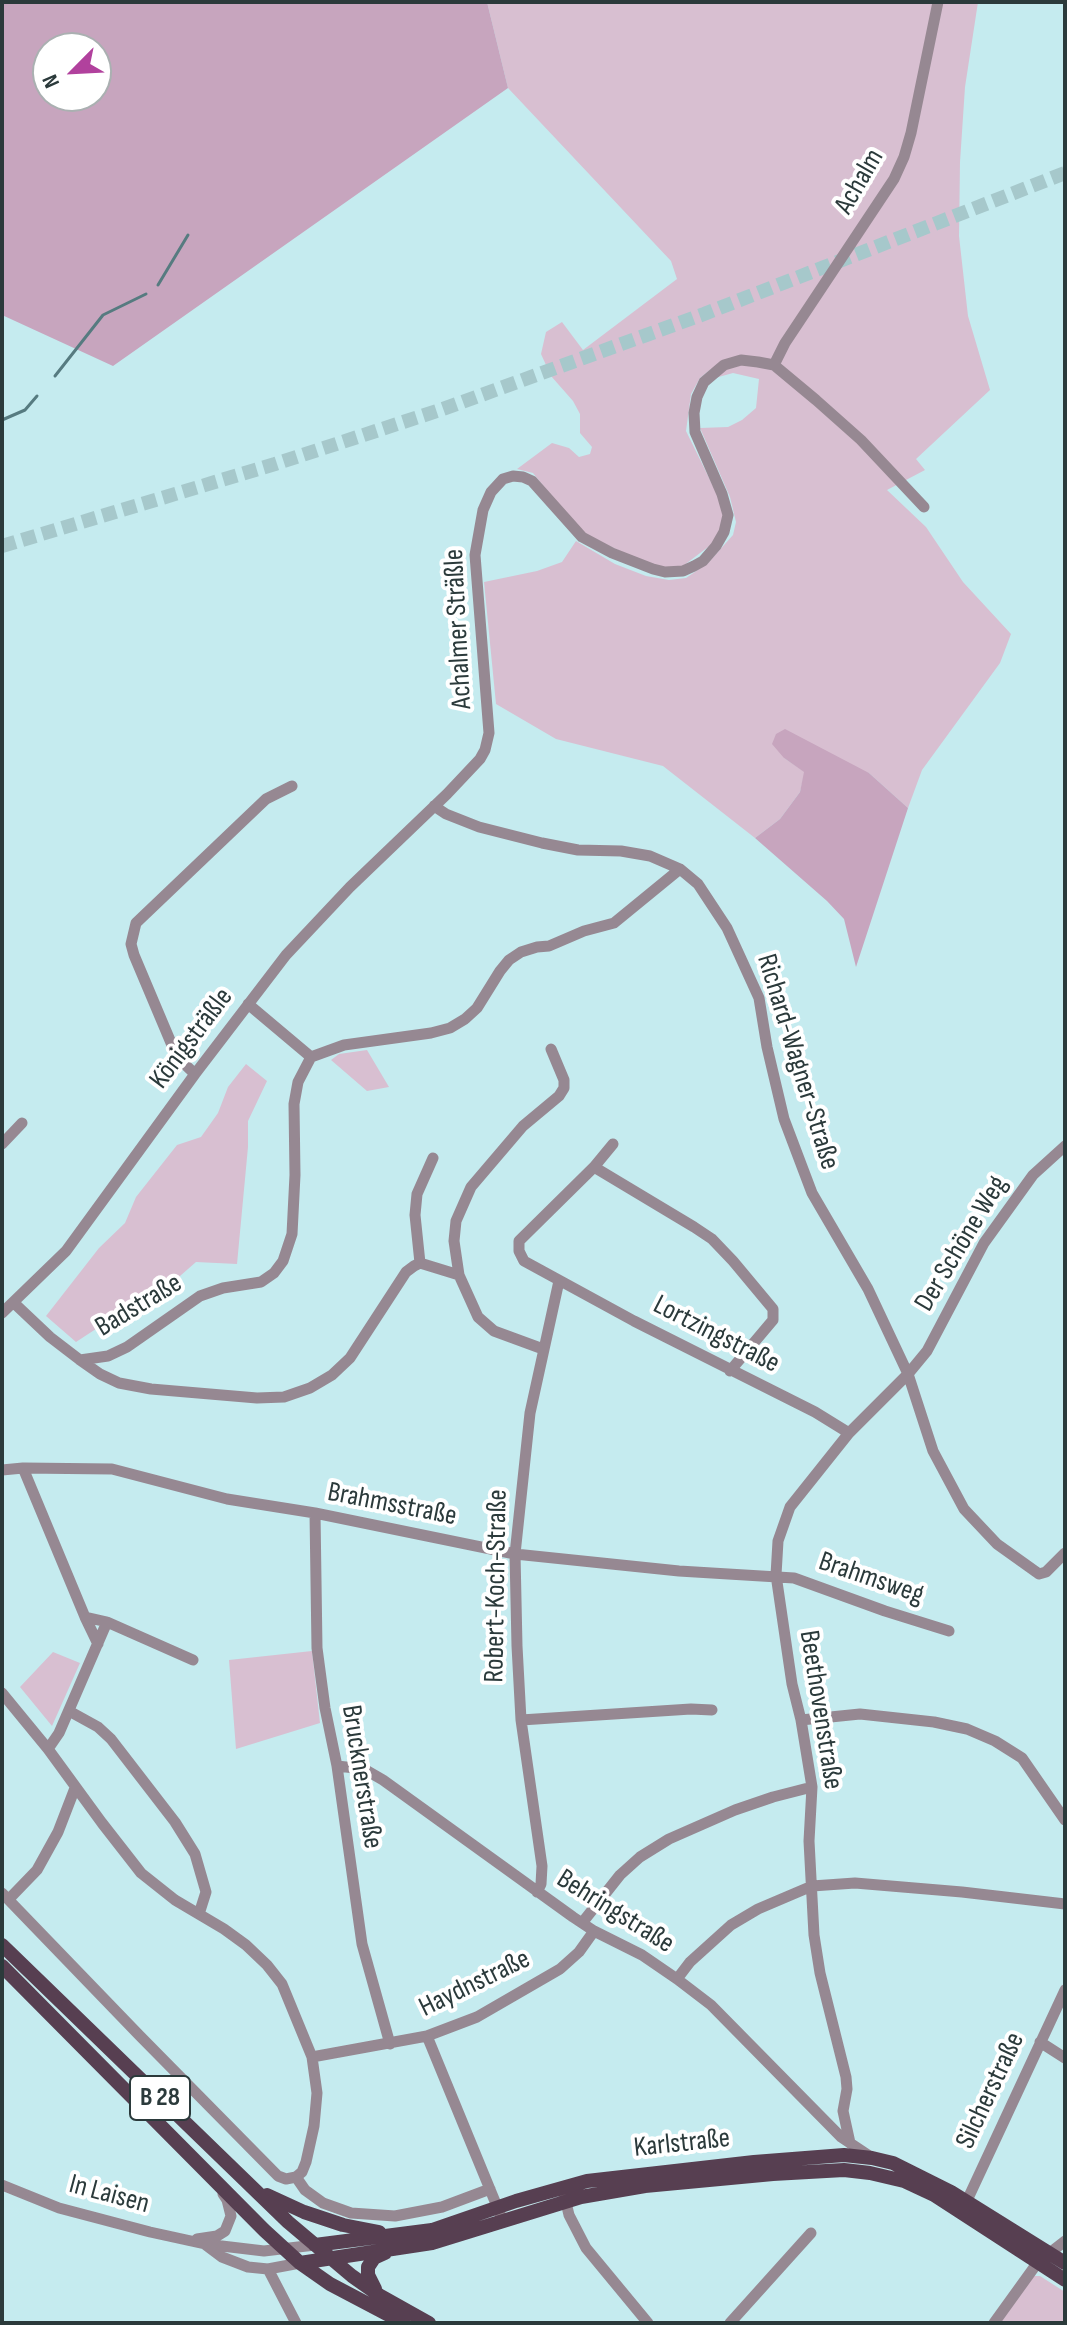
<!DOCTYPE html>
<meta charset="utf-8">
<style>
body{margin:0}
#map{position:relative;width:1067px;height:2325px;overflow:hidden;background:#c5ebef;font-family:"Sofia Sans Condensed",sans-serif}
canvas{display:block}
.frame{position:absolute;inset:0;border:4px solid #2b3a3b;pointer-events:none}
.north{position:absolute;left:32px;top:32px;width:80px;height:80px;box-sizing:border-box;background:#fff;border:2px solid #aab0b1;border-radius:50%;rotate:246deg;font-size:22px;font-weight:700;line-height:32px;text-align:center;color:#2b3a3b}
.north::after{content:'';display:block;margin:auto;width:28px;height:36px;background:#b1419d;clip-path:polygon(50% 0,100% 100%,50% 72%,0 100%)}
</style>
<div id="map">
<canvas width="1067" height="2325"></canvas>
<div class="frame"></div>
<div class="north">N</div>
</div>
<script>
const ctx = document.querySelector('canvas').getContext('2d');
ctx.lineJoin = 'round';
function fillPath(path, color) { ctx.fillStyle = color; ctx.fill(path, 'evenodd'); }
const poly = rows => new Path2D(rows.map(r => 'M' + r).join(''));
function strokePath(path, color, width, dash) { ctx.strokeStyle = color; ctx.lineWidth = width; ctx.lineCap = dash ? 'butt' : 'round'; ctx.setLineDash(dash || []); ctx.stroke(path); }
function label(font, color, halo, rows, align = 'center') {
  ctx.font = font + ' "Sofia Sans Condensed",sans-serif'; ctx.lineWidth = 8; ctx.setLineDash([]); ctx.textBaseline = 'middle'; ctx.strokeStyle = halo; ctx.fillStyle = color; for (const [text, x, y, turn = 0] of rows) {
    ctx.save(); ctx.translate(x, y); ctx.rotate((+turn || 0) * Math.PI / 180); ctx.textAlign = isNaN(turn) ? turn : align; if (halo) ctx.strokeText(text, 0, 0); ctx.fillText(text, 0, 0); ctx.restore();
  }
}
const green = poly([
 [487,2,978,2,965,87,960,162,959,236,968,316,990,390,916,459,925,470,887,490,926,527,963,582,1011,634,1000,663,922,770,908,808,869,773,784,758,805,772,800,792,780,819,755,838,663,766,556,739,496,704,484,582,537,571,562,562,576,541,615,564,646,576,669,580,686,578,708,563,733,535,736,522,730,497,700,428,728,427,742,420,756,408,759,379,733,373,715,378,711,369,700,378,691,394,686,431,718,496,725,515,722,531,712,544,683,566,666,568,643,562,586,535,564,512,533,473,517,469,552,443,569,448,579,457,590,454,592,447,580,433,580,414,573,401,551,376,541,354,546,332,562,322,583,350,677,279,671,261,508,88],
 [367,1050,389,1087,367,1091,331,1060,339,1054],
 [246,1064,267,1081,248,1121,248,1147,237,1264,196,1262,164,1290,128,1308,76,1342,46,1316,99,1248,125,1223,136,1197,177,1145,201,1137,218,1113,228,1087],
 [312,1651,320,1723,236,1749,229,1660],
 [53,1652,80,1663,52,1726,20,1687],
 [1031,2276,1040,2276,1065,2292,1065,2323,999,2323]
]);
const forest = poly([
 [2,2,487,2,508,88,113,366,2,315],
 [48,48,96,48,96,96,48,96],
 [785,729,869,773,908,808,856,967,844,919,827,901,755,838,780,819,800,792,804,772,784,758,772,744,776,734]
]);
const stream = poly([
 [158,285,188,235],
 [55,376,103,315,146,294],
 [2,420,25,410,37,396]
]);
const majorTunnel = poly([
 [2,546,275,464,443,409,704,314,1065,173]
]);
const minor = poly([
 [774,365,785,343,894,179,904,157,911,133,938,2],
 [434,806,446,814,479,827,542,843,578,850,621,851,650,856,680,869,698,884,727,928,759,998,767,1047,784,1119,812,1193,868,1289,908,1374,933,1451,964,1509,997,1544,1039,1574,1046,1572,1065,1553],
 [248,1004,311,1057],
 [195,1074,177,1057,134,955,131,944,136,923,266,799,292,786],
 [2,1144,22,1123],
 [613,1144,594,1167,519,1241,519,1251,524,1261,634,1321,815,1412,849,1433],
 [594,1167,694,1227,712,1239,733,1261,773,1309,773,1320,730,1371],
 [420,1263,415,1215,417,1194,433,1158],
 [14,1303,50,1337,80,1360,100,1374,119,1383,151,1389,257,1398,284,1397,310,1388,332,1375,350,1358,406,1272,414,1266,420,1263,459,1275],
 [2,1313,66,1251,195,1074,286,955,350,887,447,794,480,759,485,750,489,733,475,555,483,510,491,492,503,479,513,476,523,477,532,481,582,537,612,553,653,569,665,572,683,571,694,566,703,561,716,546,724,532,728,515,722,494,695,432,694,413,697,397,704,382,724,365,741,360,758,362,774,365,816,400,861,440,924,507],
 [543,1349,494,1331,478,1317,459,1275,454,1241,456,1221,471,1187,523,1126,559,1096,564,1088,564,1080,551,1049],
 [80,1360,108,1356,127,1347,200,1296,223,1288,261,1282,274,1273,283,1261,292,1234,295,1175,294,1104,298,1082,311,1057,344,1045,431,1033,450,1028,465,1019,477,1008,500,971,509,960,521,952,537,947,549,946,584,931,614,923,680,869],
 [23,1468,85,1617,98,1644],
 [2,1470,23,1468,112,1469,227,1499,315,1513,515,1554,679,1571,794,1578,885,1611,949,1631],
 [315,1513,317,1648,325,1708,337,1766,362,1944,390,2044],
 [85,1617,107,1622,193,1660],
 [2,1693,48,1749,102,1823,141,1873,175,1900,224,1929,246,1945,267,1965,282,1984,312,2057,317,2093,314,2126,306,2162,302,2172,296,2177],
 [69,1711,98,1727,111,1739,175,1822,195,1854,206,1892,199,1914],
 [521,1720,691,1709,712,1710],
 [801,1720,860,1714,934,1722,967,1729,995,1741,1022,1758,1065,1820],
 [48,1749,59,1733,107,1622],
 [337,1766,364,1769,383,1780,573,1917,594,1931,642,1955,677,1979,711,2005,841,2137,871,2157],
 [537,1892,541,1884,542,1866,521,1720,517,1646,515,1554,530,1413,559,1281],
 [2,1893,139,2035,278,2176,286,2179,296,2177],
 [9,1899,37,1870,58,1832,75,1788],
 [582,1923,620,1875,640,1857,669,1839,735,1810,773,1797,812,1787],
 [677,1979,690,1962,731,1925,758,1909,812,1886,855,1883,962,1892,1065,1904],
 [427,2036,503,2221],
 [1040,2042,1065,2058],
 [312,2057,427,2036,477,2017,560,1969,579,1952,594,1931],
 [850,2143,843,2111,847,2089,846,2077,820,1973,814,1935,809,1841,812,1787,801,1720,792,1684,776,1575,778,1541,790,1507,849,1433,908,1374,927,1351,984,1243,1033,1175,1065,1146],
 [296,2177,305,2190,323,2203,351,2213,395,2216,442,2207,490,2189],
 [2,2185,59,2208,150,2232,205,2244,264,2251,315,2245],
 [564,2194,569,2215,586,2248,648,2323],
 [964,2207,1065,1990],
 [197,2239,217,2236,225,2231,231,2216,227,2200,223,2194],
 [206,2245,222,2257,248,2267,268,2269,300,2263],
 [268,2269,296,2323],
 [730,2323,811,2233],
 [994,2323,1038,2262,1065,2241]
]);
const major = poly([
 [2,1945,288,2222,352,2276,379,2295,429,2323],
 [2,1966,264,2230,300,2263,330,2284,404,2323],
 [267,2195,304,2212,343,2225,379,2232],
 [315,2245,432,2230,516,2201,587,2181,754,2162,844,2155,872,2158,893,2163,951,2192,1065,2263],
 [300,2263,432,2243,581,2197,645,2186,773,2174,844,2170,870,2173,904,2181,934,2195,1065,2280],
 [375,2289,368,2275,368,2267,374,2258,385,2253]
]);
const shields = [
 [160,2098,60]
];
const shieldNames = [
 ["B 28",160,2098]
];
const streetNames = [
 ["Achalm",860,182,-60],
 ["Achalmer Sträßle",459,629,-93],
 ["Königsträßle",192,1039,-53],
 ["Richard-Wagner-Straße",797,1062,73],
 ["Der Schöne Weg",962,1244,-59],
 ["Badstraße",139,1306,-31],
 ["Lortzingstraße",716,1335,27],
 ["Brahmsstraße",392,1505,11],
 ["Brahmsweg",871,1579,19],
 ["Robert-Koch-Straße",497,1586,-89],
 ["Beethovenstraße",820,1710,81],
 ["Brucknerstraße",361,1777,81],
 ["Behringstraße",615,1912,32],
 ["Haydnstraße",475,1984,-26],
 ["Silcherstraße",991,2091,-65],
 ["Karlstraße",682,2144,-6],
 ["In Laisen",109,2195,15]
];
fillPath(green, '#d8bfd1');
fillPath(forest, '#c7a5be');
strokePath(stream, '#567b80', 3);
strokePath(majorTunnel, '#a6c8cb', 14, [14, 7]);
strokePath(minor, '#968892', 11);
strokePath(major, '#573f51', 14);
for (const [x, y, w] of shields) { const box = new Path2D(); box.roundRect(x - w / 2, y - 22, w, 44, 6); ctx.fillStyle = '#fff'; ctx.fill(box); strokePath(box, '#2b3a3b', 2); }
label('bold 26px', '#2b3a3b', null, shieldNames);
label('28px', '#2b3a3b', '#fff', streetNames);
</script>
